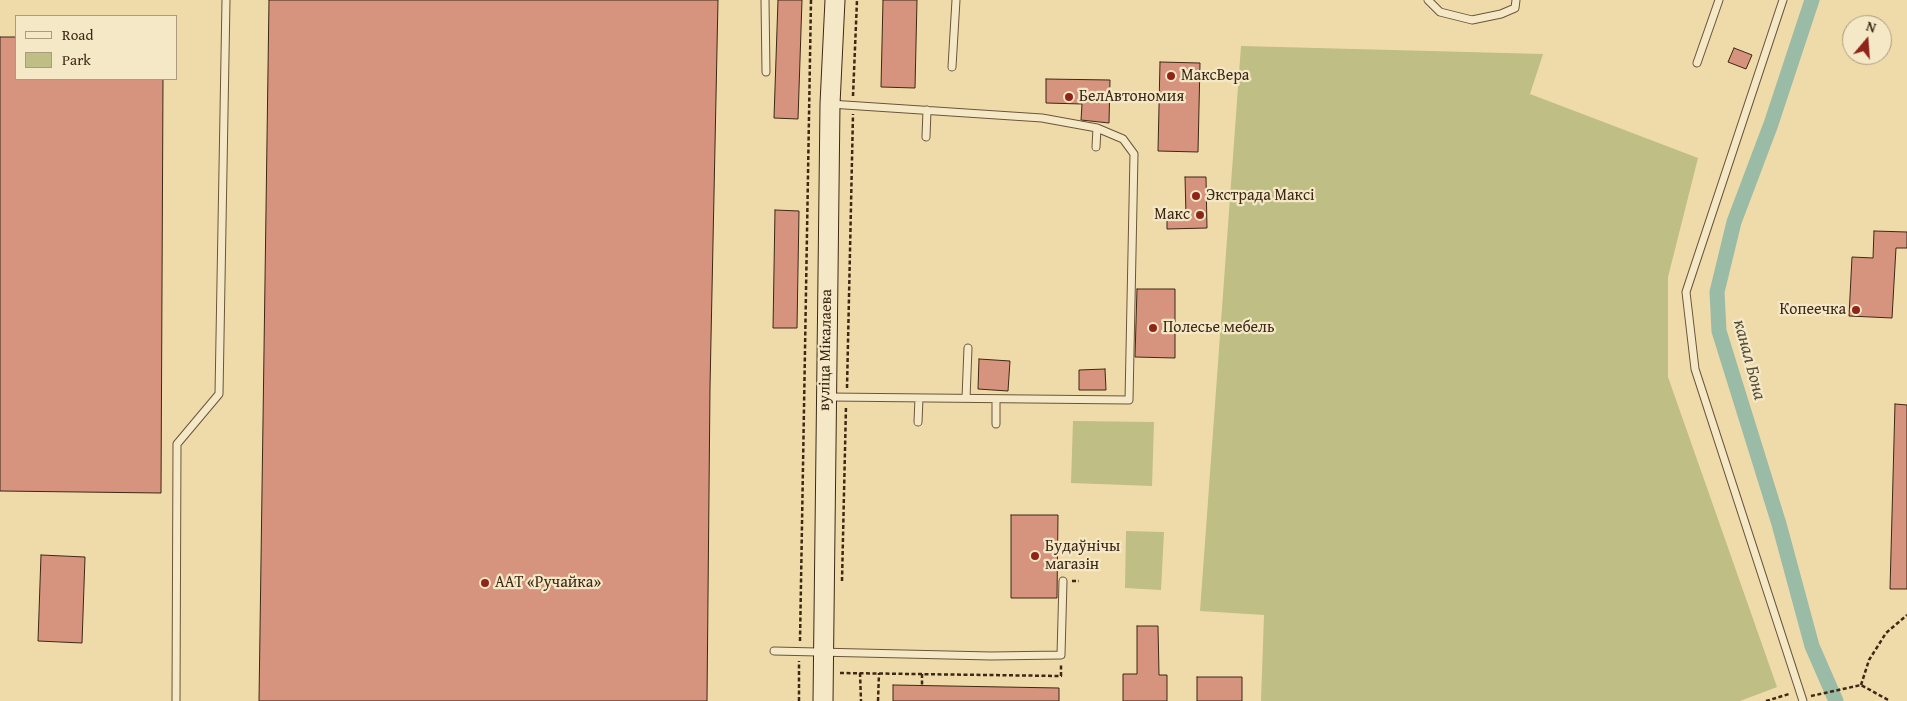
<!DOCTYPE html>
<meta charset="utf-8">
<style>
body{margin:0}
#map{position:relative;width:1907px;height:701px;overflow:hidden;background:#efdba9;font-family:"Gentium Book Plus",serif}
canvas{display:block}
.legend{position:absolute;left:15px;top:15px;width:162px;height:65px;box-sizing:border-box;background:#f5e8c7;border:1px solid #ab9b80;margin:0;padding:6px 9px;list-style:none;font-size:15px;color:#3d2816}
.legend li{display:flex;align-items:center;gap:10px;height:25px}
.legend b{width:25px;border:1px solid #ab9b80}
.north{position:absolute;left:1842px;top:15px;width:50px;height:50px;box-sizing:border-box;background:#f5e8c7;border:1px solid #ab9b80;border-radius:50%;rotate:18deg;font-size:14px;font-weight:700;line-height:20px;text-align:center;color:#3d2816}
.north::after{content:'';display:block;margin:auto;width:18px;height:22px;background:#8f2418;clip-path:polygon(50% 0,100% 100%,50% 72%,0 100%)}
</style>
<div id="map">
<canvas width="1907" height="701"></canvas>
<ul class="legend">
<li><b style="height:6px;background:#f5e8c7"></b>Road</li>
<li><b style="height:14px;background:#bfbe84"></b>Park</li>
</ul>
<div class="north">N</div>
</div>
<script>
const ctx = document.querySelector('canvas').getContext('2d');
ctx.lineJoin = 'round';
function fillPath(path, color) { ctx.fillStyle = color; ctx.fill(path, 'evenodd'); }
const poly = rows => new Path2D(rows.map(r => 'M' + r).join(''));
function strokePath(path, color, width, dash) { ctx.strokeStyle = color; ctx.lineWidth = width; ctx.lineCap = dash ? 'butt' : 'round'; ctx.setLineDash(dash || []); ctx.stroke(path); }
function label(font, color, halo, rows, align = 'center') {
  ctx.font = font + ' "Gentium Book Plus",serif'; ctx.lineWidth = 4.5; ctx.setLineDash([]); ctx.textBaseline = 'middle'; ctx.strokeStyle = halo; ctx.fillStyle = color; for (const [text, x, y, turn = 0] of rows) {
    ctx.save(); ctx.translate(x, y); ctx.rotate((+turn || 0) * Math.PI / 180); ctx.textAlign = isNaN(turn) ? turn : align; if (halo) ctx.strokeText(text, 0, 0); ctx.fillText(text, 0, 0); ctx.restore();
  }
}
const green = poly([
 [1241,46,1543,54,1530,94,1698,158,1668,277,1668,377,1777,687,1740,701,1261,701,1264,615,1200,611],
 [1073,421,1154,422,1152,486,1071,483],
 [1126,531,1164,532,1161,590,1125,588]
]);
const canal = poly([
 [1812,0,1771,124,1734,222,1717,292,1719,331,1779,524,1812,646,1836,701]
]);
const building = poly([
 [269,0,718,0,710,387,707,701,259,701,269,0],
 [778,0,802,0,798,119,774,118,778,0],
 [883,0,917,0,915,88,881,87,883,0],
 [0,37,16,37,16,79,163,79,161,493,0,491,0,37],
 [1734,48,1752,55,1746,69,1728,62,1734,48],
 [1160,62,1200,63,1198,152,1158,151,1160,62],
 [1046,79,1110,80,1109,123,1081,120,1082,104,1046,103,1046,79],
 [1185,177,1206,177,1207,228,1167,229,1167,215,1186,215,1185,177],
 [775,210,799,211,797,328,773,328,775,210],
 [1874,231,1907,232,1907,248,1896,248,1892,318,1849,316,1852,257,1873,258,1874,231],
 [1137,289,1175,289,1175,358,1135,357,1137,289],
 [979,359,1010,361,1008,391,978,389,979,359],
 [1105,369,1106,390,1079,390,1079,370,1105,369],
 [1895,404,1907,405,1907,589,1890,589,1895,404],
 [1011,515,1058,515,1057,598,1011,598,1011,515],
 [41,555,85,557,82,643,38,641,41,555],
 [1137,626,1158,626,1159,675,1167,675,1167,701,1123,701,1123,674,1137,674,1137,626],
 [1197,677,1242,677,1242,701,1197,701,1197,677],
 [893,685,1059,688,1059,701,893,701,893,685]
]);
const path = poly([
 [853,96,857,0],
 [847,388,853,114],
 [842,581,846,406],
 [1072,581,1079,581],
 [800,641,811,0],
 [840,673,1061,676,1061,665],
 [860,673,861,701],
 [922,674,922,685],
 [1861,685,1869,660,1886,633,1907,615],
 [1811,696,1861,685,1890,701],
 [799,701,799,661],
 [878,701,879,673],
 [1766,701,1789,694]
]);
const lane = poly([
 [765,0,766,72],
 [1428,0,1440,12,1472,20,1501,14,1515,8,1516,0],
 [1783,0,1686,292,1695,369,1803,701],
 [1697,63,1719,0],
 [952,67,956,0],
 [926,137,927,110],
 [1096,147,1097,128],
 [829,397,1129,400,1134,154,1123,139,1097,128,1042,118,830,104],
 [966,398,968,348],
 [918,422,919,398],
 [996,424,996,399],
 [774,651,991,656,1061,655,1063,581],
 [176,701,177,444,219,394,226,0]
]);
const secondary = poly([
 [823,701,830,104,835,0]
]);
const markers = [
 [1171,76,5,"#8f2418"],
 [1069,97,5,"#8f2418"],
 [1196,196,5,"#8f2418"],
 [1200,215,5,"#8f2418"],
 [1856,310,5,"#8f2418"],
 [1153,328,5,"#8f2418"],
 [1035,556,5,"#8f2418"],
 [485,583,5,"#8f2418"]
];
const poiNames = [
 ["МаксBepa",1181,76],
 ["БелАвтономия",1079,97],
 ["Экстрада Максі",1206,196],
 ["Макс",1190,215,"right"],
 ["Копеечка",1846,310,"right"],
 ["Полесье мебель",1163,328],
 ["Будаўнічы",1045,547],
 ["магазін",1045,565],
 ["ААТ «Ручайка»",495,583]
];
const streetNames = [
 ["вуліца Мікалаева",826,350,-89]
];
const waterNames = [
 ["канал Бона",1749,360,75]
];
fillPath(green, '#bfbe84');
strokePath(canal, '#9abba5', 15);
fillPath(building, '#d6937d');
strokePath(building, '#3d2816', 1);
strokePath(lane, '#6a553b', 9);
strokePath(secondary, '#3d2816', 21);
strokePath(path, '#3d2816', 2.5, [4, 2.5]);
strokePath(lane, '#f5e8c7', 7);
strokePath(secondary, '#f5e8c7', 19);
for (const [x, y, r, color] of markers) { const dot = new Path2D(); dot.arc(x, y, r, 0, 2 * Math.PI); ctx.fillStyle = color; ctx.fill(dot); strokePath(dot, '#f5e8c7', 2); }
label('16px', '#3d2816', '#f5e8c7', poiNames, 'left');
label('16px', '#3d2816', '#f5e8c7', streetNames);
label('italic 18px', '#544d3a', '#f5e8c7', waterNames);
</script>
